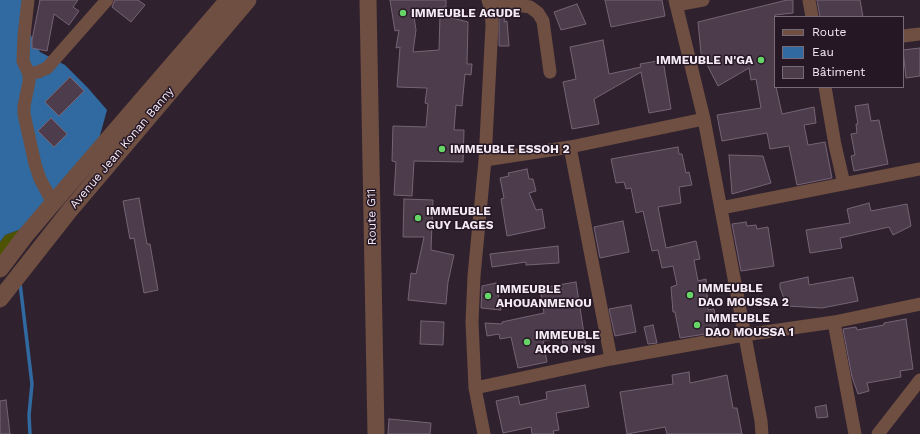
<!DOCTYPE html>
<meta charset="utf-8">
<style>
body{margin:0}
#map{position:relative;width:920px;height:434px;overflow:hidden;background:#30212f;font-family:"Work Sans",sans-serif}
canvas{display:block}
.legend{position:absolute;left:774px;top:16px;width:130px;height:72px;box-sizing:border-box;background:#261725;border:1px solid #786b78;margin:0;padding:5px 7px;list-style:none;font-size:12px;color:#f4eaf4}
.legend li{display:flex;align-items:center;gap:8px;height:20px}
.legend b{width:20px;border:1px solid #786b78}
</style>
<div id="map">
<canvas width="920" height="434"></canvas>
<ul class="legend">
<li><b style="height:5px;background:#6e4f41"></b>Route</li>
<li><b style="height:11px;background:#306aa0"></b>Eau</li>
<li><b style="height:11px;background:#4d3c4c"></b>Bâtiment</li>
</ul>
</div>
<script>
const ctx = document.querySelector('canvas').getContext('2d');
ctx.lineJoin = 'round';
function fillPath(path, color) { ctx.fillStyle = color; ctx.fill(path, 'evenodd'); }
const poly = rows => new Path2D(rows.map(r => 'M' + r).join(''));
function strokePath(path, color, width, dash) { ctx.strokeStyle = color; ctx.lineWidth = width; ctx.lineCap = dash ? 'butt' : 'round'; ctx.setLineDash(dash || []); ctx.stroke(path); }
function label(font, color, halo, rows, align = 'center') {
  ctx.font = font + ' "Work Sans",sans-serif'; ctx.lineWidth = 3; ctx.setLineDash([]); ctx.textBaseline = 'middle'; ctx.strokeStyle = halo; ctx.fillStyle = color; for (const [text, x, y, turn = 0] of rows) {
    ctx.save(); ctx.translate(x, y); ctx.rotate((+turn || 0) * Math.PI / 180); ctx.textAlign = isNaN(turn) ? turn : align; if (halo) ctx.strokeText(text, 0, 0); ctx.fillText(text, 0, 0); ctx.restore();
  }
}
const green = poly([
 [32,225,0,258,0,242,5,235]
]);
const water = poly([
 [0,0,25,0,28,30,40,52,65,65,88,88,107,110,99,139,32,225,5,235,0,242]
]);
const stream = poly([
 [20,283,32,384,29,415,30,434]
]);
const building = poly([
 [40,0,78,0,73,7,79,11,69,25,54,14,47,51,32,48,32,40,40,0],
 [115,0,138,0,145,5,131,22,112,7,115,0],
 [390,0,446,0,446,7,413,10,416,30,413,52,439,50,440,15,468,22,467,64,472,64,471,75,465,74,462,106,456,105,454,130,464,130,463,162,414,161,412,196,394,195,396,162,392,161,393,126,426,127,428,104,425,103,427,88,397,87,400,47,396,48,399,30,395,31,390,0],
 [605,0,662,0,665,16,611,27,605,0],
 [787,0,793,0,793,13,775,15,775,87,776,87,782,114,814,107,816,123,804,125,808,145,825,142,832,178,797,185,789,146,770,149,767,133,722,141,717,115,761,108,756,79,751,80,749,68,718,86,701,53,698,22,787,0],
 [817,0,860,0,863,17,820,17,817,0],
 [577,4,586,24,561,30,554,12,577,4],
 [499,12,506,12,504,22,507,21,509,46,499,46,499,12],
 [603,40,609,74,641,67,640,64,663,60,671,109,649,113,641,72,594,99,599,124,572,129,563,82,576,79,570,47,603,40],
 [920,48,920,76,906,78,903,50,920,48],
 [70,77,84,91,59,116,45,102,70,77],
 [868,104,871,121,879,120,888,164,854,171,851,156,855,155,851,134,857,133,856,124,858,124,855,106,868,104],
 [51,118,67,134,54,147,38,131,51,118],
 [678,147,679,154,682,154,686,173,689,172,692,185,679,187,681,203,658,207,666,248,696,241,700,259,694,260,698,281,706,279,708,310,714,309,718,332,680,338,675,312,673,312,671,287,677,285,673,266,662,268,658,250,652,251,643,211,636,213,631,188,626,189,624,182,616,183,611,159,678,147],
 [729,155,763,156,771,183,732,194,729,155],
 [527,169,529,179,533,179,536,191,529,193,536,210,542,209,545,228,507,236,501,199,504,198,500,178,509,176,508,173,527,169],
 [139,198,147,244,150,244,158,290,144,293,134,238,130,239,123,201,139,198],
 [404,199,433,200,431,250,454,255,448,282,446,304,408,300,411,273,416,274,424,237,403,237,404,199],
 [869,203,871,211,907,204,911,226,893,235,889,227,840,238,842,248,810,253,806,230,850,223,847,209,869,203],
 [623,221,629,252,600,258,594,227,623,221],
 [746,222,747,226,756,225,757,229,768,227,774,266,741,271,732,224,746,222],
 [558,246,559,263,526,265,526,262,492,267,490,254,558,246],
 [808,277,809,285,853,277,858,301,822,308,787,306,780,288,780,283,808,277],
 [576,282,586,347,564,350,562,338,543,341,547,362,518,368,511,337,500,339,499,334,487,336,485,323,502,324,502,322,544,313,540,288,576,282],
 [496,283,501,310,481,308,482,286,496,283],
 [631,305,636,332,615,336,609,309,631,305],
 [906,319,913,369,900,371,901,377,867,383,869,391,858,394,852,377,843,329,856,327,857,330,884,325,884,323,906,319],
 [421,321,444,322,443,345,420,344,421,321],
 [653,325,657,343,648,344,644,327,653,325],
 [689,372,690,383,727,375,733,408,737,408,742,434,667,434,665,427,627,434,620,392,673,384,672,375,689,372],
 [585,385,589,407,556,413,559,430,553,431,554,434,532,434,531,427,503,433,496,401,518,396,520,405,547,399,546,392,585,385],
 [6,400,10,434,0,434,0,401,6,400],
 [826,405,828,417,817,418,815,407,826,405],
 [389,419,431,423,430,434,388,434,389,419]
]);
const minor = poly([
 [28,0,24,36,23,61,29,74,38,72,47,68,107,0],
 [488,0,530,7,538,13,543,21,550,72],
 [675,0,704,119,761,421,762,434],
 [809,0,812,17],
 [676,5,703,0],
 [903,36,920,34],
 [29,74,29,82,24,106,24,114,35,164,40,179,53,203],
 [825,87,835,145,844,184],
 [570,147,611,359],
 [485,160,570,147,704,119],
 [721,208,920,169],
 [834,322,855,434],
 [475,388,611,359,744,335,834,322,920,304],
 [484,434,475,388,472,322,474,276,485,160,492,25,491,10,488,0],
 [878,434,920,380]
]);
const tertiary = poly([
 [368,0,376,434],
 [0,269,25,236,53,203,228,0],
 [0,299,70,210,248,0]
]);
const markers = [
 [403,13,4,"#66d466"],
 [761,60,4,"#66d466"],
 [442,149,4,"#66d466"],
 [418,218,4,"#66d466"],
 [690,295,4,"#66d466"],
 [488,296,4,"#66d466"],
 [697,325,4,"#66d466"],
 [527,342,4,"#66d466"]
];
const poiNames = [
 ["IMMEUBLE AGUDE",411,13],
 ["IMMEUBLE N'GA",753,60,"right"],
 ["IMMEUBLE ESSOH 2",450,149],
 ["IMMEUBLE",426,211],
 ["GUY LAGES",426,225],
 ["IMMEUBLE",698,288],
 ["DAO MOUSSA 2",698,302],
 ["IMMEUBLE",496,289],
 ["AHOUANMENOU",496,303],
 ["IMMEUBLE",705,318],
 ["DAO MOUSSA 1",705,332],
 ["IMMEUBLE",535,335],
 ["AKRO N'SI",535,349]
];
const streetNames = [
 ["Avenue Jean Konan Banny",122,148,-50],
 ["Route G11",372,217,-91]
];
fillPath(green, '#4e5203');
fillPath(water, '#306aa0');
strokePath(stream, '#306aa0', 3.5);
fillPath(building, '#4d3c4c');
strokePath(building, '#756475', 1);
strokePath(minor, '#6e4f41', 13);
strokePath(tertiary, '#6e4f41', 17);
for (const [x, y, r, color] of markers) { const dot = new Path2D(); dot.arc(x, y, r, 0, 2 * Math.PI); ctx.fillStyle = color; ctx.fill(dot); strokePath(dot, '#261725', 1.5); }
label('bold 12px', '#f4eaf4', '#261725', poiNames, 'left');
label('12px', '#f4eaf4', '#261725', streetNames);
</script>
